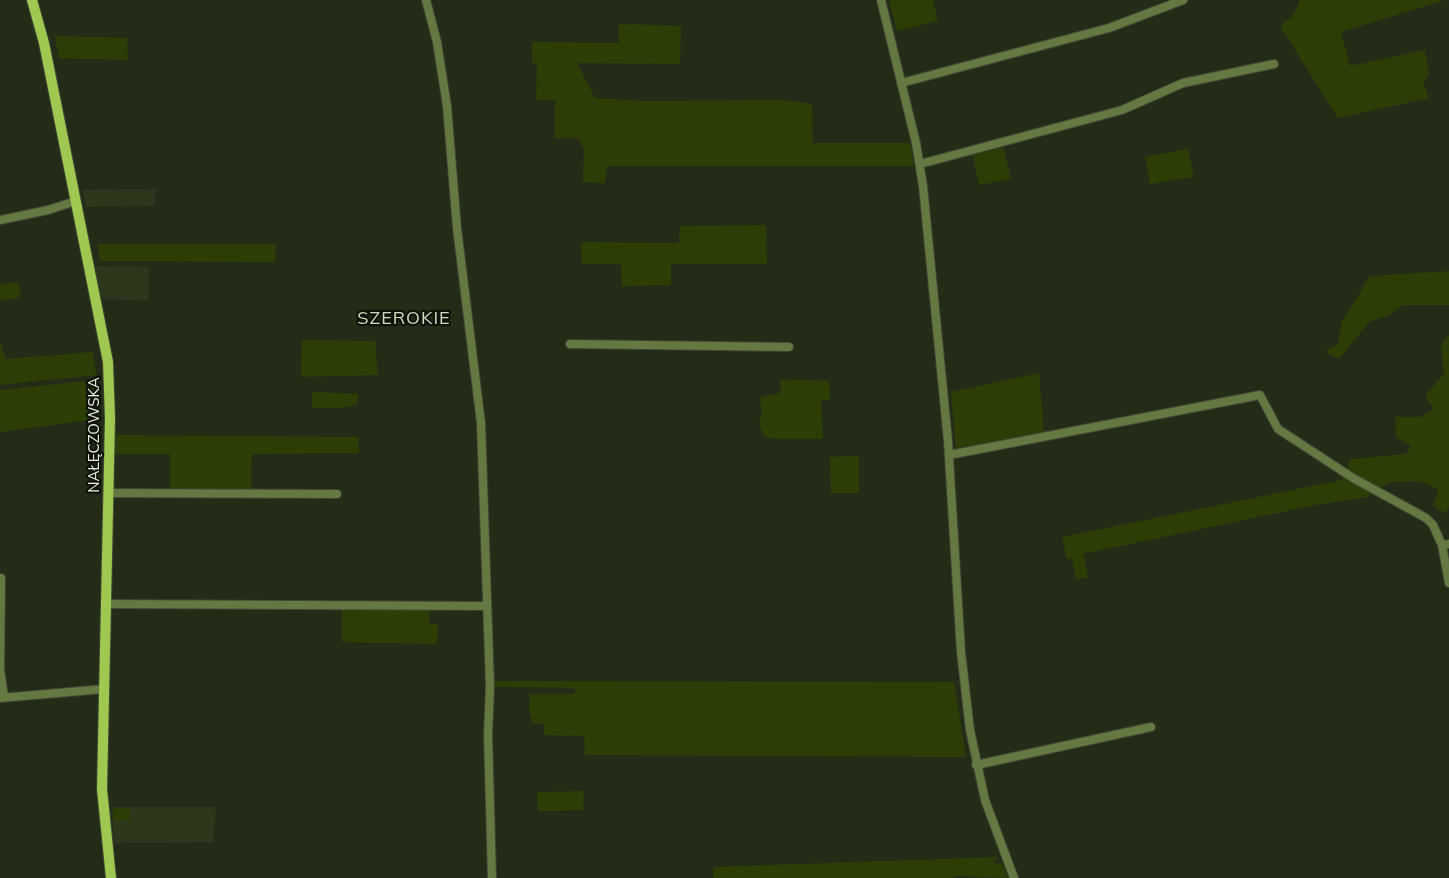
<!DOCTYPE html>
<meta charset="utf-8">
<style>
body{margin:0}
canvas{display:block;background:#242c18}
</style>
<canvas width="1449" height="878"></canvas>
<script>
const ctx = document.querySelector('canvas').getContext('2d');
ctx.lineJoin = 'round';
function fillPath(path, color) { ctx.fillStyle = color; ctx.fill(path, 'evenodd'); }
const poly = rows => new Path2D(rows.map(r => 'M' + r).join(''));
function strokePath(path, color, width, dash) { ctx.strokeStyle = color; ctx.lineWidth = width; ctx.lineCap = dash ? 'butt' : 'round'; ctx.setLineDash(dash || []); ctx.stroke(path); }
function label(font, color, halo, rows, align = 'center') {
  ctx.font = font + ' Mulish,sans-serif'; ctx.lineWidth = 4.5; ctx.setLineDash([]); ctx.textBaseline = 'middle'; ctx.strokeStyle = halo; ctx.fillStyle = color; for (const [text, x, y, turn = 0] of rows) {
    ctx.save(); ctx.translate(x, y); ctx.rotate((+turn || 0) * Math.PI / 180); ctx.textAlign = isNaN(turn) ? turn : align; if (halo) ctx.strokeText(text, 0, 0); ctx.fillText(text, 0, 0); ctx.restore();
  }
}
const built = poly([
 [156,189,155,206,86,207,83,190],
 [94,266,149,267,148,301,102,299],
 [112,807,216,807,213,842,114,843]
]);
const green = poly([
 [889,0,933,0,938,21,897,31],
 [1300,0,1445,0,1341,32,1350,66,1425,50,1429,75,1423,82,1429,98,1338,118,1280,26,1293,16],
 [619,24,681,26,680,64,577,63,595,98,645,101,782,100,812,104,813,143,910,143,914,166,607,166,605,183,583,182,584,149,578,138,555,138,555,100,536,100,537,63,532,63,532,42,619,43],
 [55,36,127,38,128,60,59,58],
 [1003,147,1011,179,979,185,973,155],
 [1188,149,1194,177,1150,184,1145,157],
 [766,225,767,264,671,264,671,285,622,286,621,264,582,264,581,242,679,243,680,226],
 [98,244,276,244,275,262,100,261],
 [1449,271,1449,305,1403,305,1389,315,1369,322,1339,359,1325,352,1338,343,1342,322,1370,276],
 [18,282,21,297,0,301,0,284],
 [1449,335,1449,507,1444,514,1433,505,1439,489,1419,481,1389,482,1367,497,1315,505,1083,554,1088,577,1076,579,1072,558,1067,559,1062,537,1342,480,1351,459,1406,454,1411,446,1396,437,1395,417,1421,417,1434,409,1425,396,1444,374,1441,345],
 [302,340,375,341,378,375,301,377],
 [0,342,6,359,93,352,96,375,0,385],
 [1039,373,1044,432,956,448,951,392],
 [781,379,829,381,830,400,821,400,823,439,777,439,764,437,759,423,762,414,760,397,780,393],
 [97,380,98,419,0,432,0,390],
 [312,392,358,394,357,405,341,408,312,408],
 [115,435,358,437,359,453,252,454,251,491,170,488,170,454,114,454],
 [859,456,859,493,831,493,830,457],
 [342,608,430,608,429,622,438,625,437,644,342,642],
 [494,681,954,682,966,757,585,755,584,736,544,735,544,724,533,723,529,712,530,694,575,694,575,688,494,687],
 [584,791,583,810,538,811,537,792],
 [113,808,130,808,130,821,113,821],
 [1000,857,993,861,996,865,1002,863,1008,878,957,876,953,878,713,878,714,867]
]);
const minor = poly([
 [426,0,437,42,447,106,457,228,481,423,490,687,488,735,492,878],
 [881,0,916,143,923,186,948,441,961,652,970,730,985,800,1014,878],
 [901,83,1109,28,1183,0],
 [920,164,1122,110,1183,83,1274,64],
 [0,220,48,210,76,201],
 [570,344,789,347],
 [949,455,1260,395,1278,429,1353,478,1426,518,1433,525,1442,545,1449,544],
 [109,493,337,494],
 [1442,545,1449,583],
 [1,578,0,669,4,697],
 [106,604,487,606],
 [0,698,104,689],
 [976,765,1151,727]
]);
const major = poly([
 [32,0,44,43,108,362,110,418,102,789,111,878]
]);
const streetNames = [
 ["NAŁĘCZOWSKA",94,435,-90]
];
const quarterNames = [
 ["SZEROKIE",404,319]
];
fillPath(built, '#2d371c');
fillPath(green, '#2c3e06');
strokePath(minor, '#3f4734', 10);
strokePath(major, '#3f4734', 12);
strokePath(minor, '#647842', 8);
strokePath(major, '#9ec84f', 10);
label('15px', '#e8eee1', '#0f130a', streetNames);
ctx.letterSpacing = '1px';
label('18px', '#d0dbc1', '#0f130a', quarterNames);
ctx.letterSpacing = '0px';
</script>
